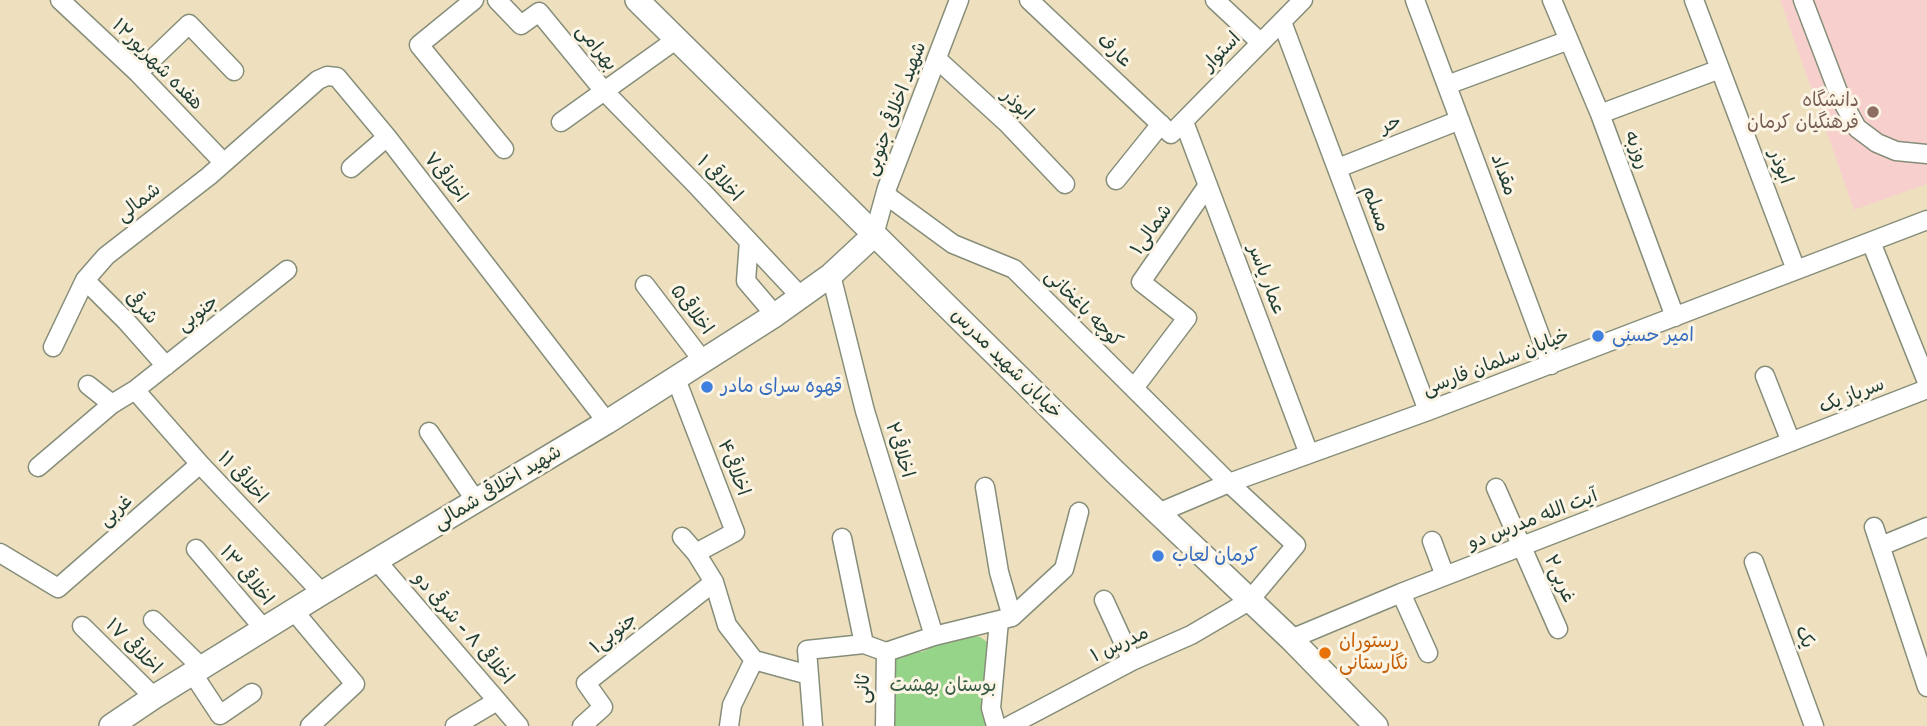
<!DOCTYPE html>
<meta charset="utf-8">
<style>
body{margin:0}
canvas{display:block;background:#eee0bf}
</style>
<canvas width="1927" height="726"></canvas>
<script>
const ctx = document.querySelector('canvas').getContext('2d');
ctx.lineJoin = 'round';
function fillPath(path, color) { ctx.fillStyle = color; ctx.fill(path, 'evenodd'); }
const poly = rows => new Path2D(rows.map(r => 'M' + r).join(''));
function strokePath(path, color, width, dash) { ctx.strokeStyle = color; ctx.lineWidth = width; ctx.lineCap = dash ? 'butt' : 'round'; ctx.setLineDash(dash || []); ctx.stroke(path); }
function label(font, color, halo, rows, align = 'center') {
  ctx.font = font + ' Sriracha,"Playpen Sans Arabic",sans-serif'; ctx.lineWidth = 6; ctx.setLineDash([]); ctx.textBaseline = 'middle'; ctx.strokeStyle = halo; ctx.fillStyle = color; for (const [text, x, y, turn = 0] of rows) {
    ctx.save(); ctx.translate(x, y); ctx.rotate((+turn || 0) * Math.PI / 180); ctx.textAlign = isNaN(turn) ? turn : align; if (halo) ctx.strokeText(text, 0, 0); ctx.fillText(text, 0, 0); ctx.restore();
  }
}
const built = poly([
 [1780,0,1927,0,1927,184,1854,210]
]);
const green = poly([
 [972,636,980,637,987,642,981,710,986,726,889,726,892,653,922,652,943,642]
]);
const minor = poly([
 [60,0,138,73,223,162],
 [474,0,419,45,504,149],
 [497,0,521,25,539,12,604,91,699,188,802,298],
 [1029,0,1171,134,1303,0],
 [1215,0,1260,42],
 [1415,0,1551,365],
 [1552,0,1600,114,1675,317],
 [1694,0,1796,270],
 [1803,0,1840,97,1857,128,1877,143,1896,151,1927,154],
 [1282,22,1428,411],
 [938,60,1007,123,1065,184],
 [138,73,189,24,234,71],
 [1447,85,1569,40],
 [1600,114,1720,69],
 [561,122,677,39],
 [1184,122,1309,454],
 [351,168,387,137],
 [1338,168,1460,120],
 [1116,180,1161,124],
 [886,195,953,244,1014,269,1229,483,1296,545,1249,601,1191,635,1132,661,1009,726],
 [874,235,887,188,959,0],
 [749,241,746,281,775,315],
 [1871,242,1927,382],
 [831,275,865,411,934,636],
 [85,280,127,322,166,366],
 [645,285,703,361],
 [53,347,85,280,106,256,209,176,318,80,327,76,337,77,387,137,607,422],
 [1765,376,1791,442],
 [676,379,735,532,696,553],
 [88,385,112,404],
 [1134,388,1187,318,1141,282,1208,185],
 [135,390,200,464,322,593],
 [429,432,476,501],
 [38,467,112,404,135,390,287,270],
 [985,487,999,572,1012,617],
 [1496,488,1558,629],
 [1158,513,1229,483,1428,411,1927,220],
 [1874,527,1927,687],
 [682,537,696,553,714,582,727,625,754,660,732,705,729,726],
 [842,538,864,644],
 [1432,541,1445,576],
 [1881,546,1927,527],
 [196,549,264,629],
 [0,553,58,588,200,464],
 [376,560,519,726],
 [1754,562,1814,726],
 [1401,593,1428,653],
 [1104,600,1132,661],
 [293,610,355,684,310,726],
 [153,620,202,668],
 [82,626,154,697],
 [1291,639,1401,593,1927,389],
 [754,660,809,675],
 [193,674,220,715,252,693],
 [455,726,497,701],
 [582,726,603,707,586,683,714,582],
 [813,726,807,650,864,644,886,652,934,636,1012,617,1064,569,1079,512],
 [885,726,886,652],
 [996,726,991,708,999,621]
]);
const major = poly([
 [637,0,1115,472,1291,639,1376,726],
 [111,726,154,697,322,593,607,422,775,315,831,275,874,235]
]);
const markers = [
 [1873,112,7,"#8d6e63"],
 [1598,336,7,"#3f7fe0"],
 [707,387,7,"#3f7fe0"],
 [1158,556,7,"#3f7fe0"],
 [1325,653,7,"#e8710a"]
];
const streetNames = [
 ["بهرامی",596,48,51],
 ["عارف",1114,51,44],
 ["استوار",1222,52,-46],
 ["هفده شهریور۱۲",157,65,45],
 ["ابوذر",1017,105,44],
 ["شهید اخلاقی جنوبی",896,109,-69],
 ["حر",1391,125,-22],
 ["روزبه",1636,150,70],
 ["ابوذر",1780,167,69],
 ["مقداد",1503,175,70],
 ["اخلاقی۷",445,178,52],
 ["اخلاقی ۱",719,179,46],
 ["شمالی",139,203,-38],
 ["مسلم",1375,209,70],
 ["شمالی۱",1152,230,-55],
 ["عمار یاسر",1266,280,69],
 ["شرقی",141,308,47],
 ["کوچه باغخانی",1083,309,45],
 ["اخلاقی۵",691,310,53],
 ["جنوبی",198,314,-38],
 ["خیابان سلمان فارسی",1496,363,-21],
 ["خیابان شهید مدرس",1006,364,45],
 ["سرباز یک",1852,396,-21],
 ["اخلاقی۲",899,450,73],
 ["اخلاقی۴",733,468,69],
 ["اخلاقی ۱۱",242,478,47],
 ["شهید اخلاقی شمالی",498,488,-31],
 ["غربی",116,511,-42],
 ["آیت الله مدرس دو",1533,520,-21],
 ["اخلاقی ۱۳",246,576,50],
 ["غربی۲",1559,579,66],
 ["اخلاقی ۸ - شرقی دو",463,629,49],
 ["جنوبی۱",614,634,-38],
 ["یک",1804,637,70],
 ["مدرس ۱",1120,645,-25],
 ["اخلاقی ۱۷",133,647,45],
 ["ثانی",864,689,-89]
];
const educationNames = [
 ["دانشگاه",1859,101],
 ["فرهنگیان کرمان",1859,123]
];
const shopNames = [
 ["امیر حسنی",1612,336],
 ["قهوه سرای مادر",721,387],
 ["کرمان لعاب",1172,556]
];
const foodNames = [
 ["رستوران",1339,642],
 ["نگارستانی",1339,664]
];
const parkNames = [
 ["بوستان بهشت",943,686]
];
fillPath(built, '#f7d0cd');
fillPath(green, '#96d489');
strokePath(minor, '#868e7a', 21);
strokePath(major, '#868e7a', 26);
strokePath(minor, '#fff', 18);
strokePath(major, '#fff', 23);
for (const [x, y, r, color] of markers) { const dot = new Path2D(); dot.arc(x, y, r, 0, 2 * Math.PI); ctx.fillStyle = color; ctx.fill(dot); strokePath(dot, '#fcf5e5', 2.5); }
label('19px', '#1f3d34', '#fcf5e5', streetNames);
label('19px', '#785e54', '#fcf5e5', educationNames, 'right');
label('19px', '#366cbe', '#fcf5e5', shopNames, 'left');
label('19px', '#c56008', '#fcf5e5', foodNames, 'left');
label('19px', '#375b45', '#fcf5e5', parkNames);
</script>
